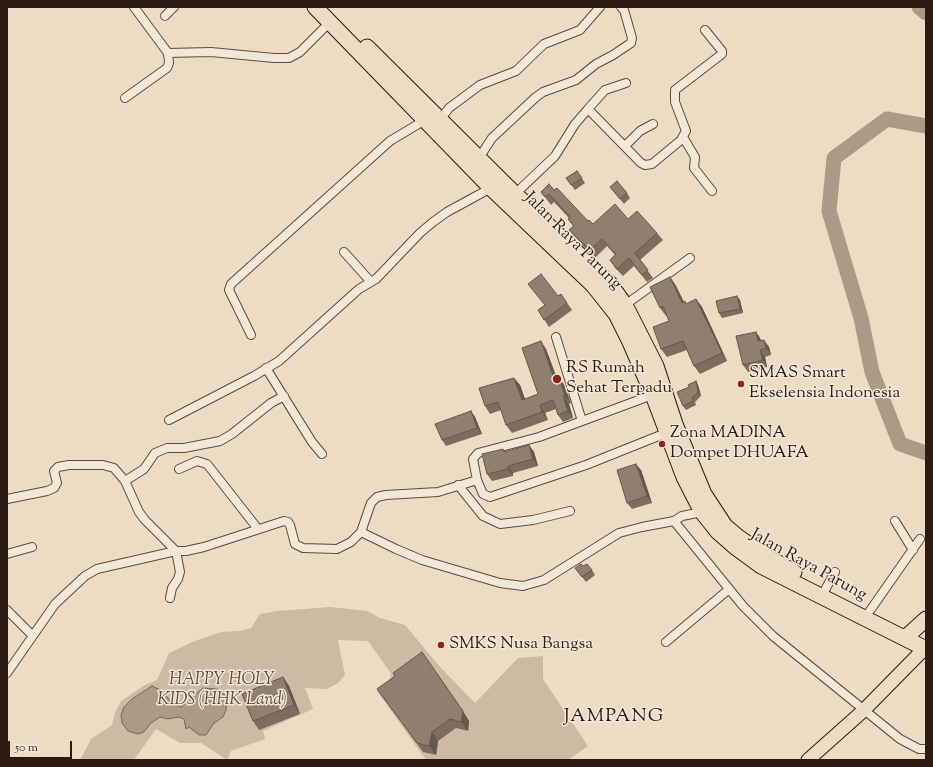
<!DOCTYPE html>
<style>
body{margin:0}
#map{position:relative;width:933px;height:767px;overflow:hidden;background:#eddbc3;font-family:"Sorts Mill Goudy",serif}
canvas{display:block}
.frame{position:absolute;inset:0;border:8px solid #2c1b12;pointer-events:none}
.scale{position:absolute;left:8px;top:741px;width:64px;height:18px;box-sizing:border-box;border:2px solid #2c1b12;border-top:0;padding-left:5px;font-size:12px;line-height:14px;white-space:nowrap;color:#2c1b12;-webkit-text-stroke:3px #f3e8d8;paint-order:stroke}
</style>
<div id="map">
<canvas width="933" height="767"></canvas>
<div class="frame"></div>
<div class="scale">50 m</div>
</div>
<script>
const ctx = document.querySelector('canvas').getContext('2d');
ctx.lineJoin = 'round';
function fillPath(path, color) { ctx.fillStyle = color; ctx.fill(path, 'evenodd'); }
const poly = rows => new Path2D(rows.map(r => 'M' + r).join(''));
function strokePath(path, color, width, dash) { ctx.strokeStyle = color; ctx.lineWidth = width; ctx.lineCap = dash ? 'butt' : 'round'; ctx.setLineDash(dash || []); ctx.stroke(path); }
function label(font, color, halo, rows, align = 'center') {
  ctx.font = font + ' "Sorts Mill Goudy",serif'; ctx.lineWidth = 3; ctx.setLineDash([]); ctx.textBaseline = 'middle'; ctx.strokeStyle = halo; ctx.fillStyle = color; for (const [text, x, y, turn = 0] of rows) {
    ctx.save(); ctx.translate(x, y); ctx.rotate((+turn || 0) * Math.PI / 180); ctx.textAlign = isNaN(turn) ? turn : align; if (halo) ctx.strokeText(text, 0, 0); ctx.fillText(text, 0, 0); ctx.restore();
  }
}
const green = poly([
 [330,607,367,611,380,618,405,625,440,667,475,703,518,658,543,656,543,679,588,746,568,760,426,760,377,691,391,679,390,672,368,641,338,640,345,675,338,683,327,689,305,688,313,709,263,731,265,739,231,751,227,760,201,743,180,743,156,729,134,760,80,760,91,739,112,725,115,713,121,701,145,685,157,680,169,653,195,641,221,632,240,631,251,628,260,614,277,611]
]);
const water = poly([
 [152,686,162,691,172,703,181,707,203,688,217,689,225,695,227,701,226,710,223,717,214,723,206,735,199,735,189,727,186,729,184,719,179,717,168,719,160,717,151,723,144,732,138,734,128,731,122,723,121,715,124,707,132,699,152,686]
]);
const river = poly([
 [919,7,926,13],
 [926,126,887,119,834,158,829,211,861,318,872,372,900,444,926,453]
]);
const street = poly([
 [134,7,168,53,211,52,274,58,289,58,300,52,330,22],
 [165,16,174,7],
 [125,98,167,68,169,63,168,53],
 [588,109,605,90,626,83],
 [440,120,449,108,480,85,516,71,544,44,580,30,600,7],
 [683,137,695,157,694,168,712,191],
 [625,146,640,131,653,124],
 [479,158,492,138,536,97,543,92,576,80,596,64,613,55,631,43,632,38,624,10,621,7],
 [515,194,555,156,575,124,588,109,641,163,645,165,652,164,681,140,686,131,675,102,675,90,722,54,722,51,705,30],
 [344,252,371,282],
 [625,305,690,258],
 [251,335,229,290,231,284,390,141,425,120],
 [556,337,582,421],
 [266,368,312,442,322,454],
 [655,394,539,437,478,453,473,459,477,480,483,494,490,497,586,465,666,433],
 [169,420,254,376,279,361,359,289,376,279,420,233,433,222,447,212,491,188],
 [179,469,197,461,207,464,258,529],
 [125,481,144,469,155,453,167,448,184,448,220,441,232,434,271,403,284,396],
 [458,485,483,516,500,524,533,520,570,511],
 [7,499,47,491,54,488,57,483,54,471,58,467,69,465,103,465,114,468,125,481,139,512,145,520,176,551,180,572,178,579,172,588,170,598],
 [674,521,743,606,773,636,900,739,919,749,926,749],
 [895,521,913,550],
 [361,532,371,503,377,497,386,495,438,492,477,480],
 [7,554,32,547],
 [825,590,835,572],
 [7,610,32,635],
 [869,612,920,539],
 [666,642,728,590],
 [7,673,55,604,85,576,97,569,176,551,186,551,204,547,284,521,288,522,290,525,295,544,303,548,337,549,351,542,361,532,396,549,422,560,500,583,523,586,544,580,619,533,642,527,674,521,682,516,702,512]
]);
const primary = poly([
 [808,760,863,711,926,647]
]);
const highway = poly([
 [315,7,491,188,593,285,616,314,630,342,653,395,684,477,702,512,718,532,735,547,761,566,926,649],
 [367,47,515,194,610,284,625,305,656,366,675,424,704,494,725,526,738,537,761,553,794,572],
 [905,638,926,619]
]);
const wall = poly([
 [577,171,585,183,575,190,566,178],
 [610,187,627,193,630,198,624,204],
 [554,190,588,221,593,224,628,219,657,233,663,240,640,260,653,278,647,282,634,266,623,276,615,268,610,260,615,255,607,246,595,258,574,237,569,230,573,226,568,219,569,218,554,202,551,205,541,192],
 [670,277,676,286,684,302,685,301,687,304,696,299,702,307,727,361,700,374,694,366,687,350,667,357,661,349,669,321,667,316,666,316,660,308],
 [528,284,558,296,561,294,572,310,549,327,538,310,545,305],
 [740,300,743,313,722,318,719,313],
 [756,332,760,338,761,341,769,347,771,355,765,357,767,367,748,372,743,365],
 [546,349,557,378,559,377,564,385,571,403,569,404,573,418,563,422,558,415,556,409,545,413,548,420,512,433,506,425,501,410,490,414,485,406,514,378,520,385,525,399,538,394],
 [696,381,698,385,701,396,695,402,696,405,686,410,683,406,689,387],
 [471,411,475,417,482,434,446,446,442,440],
 [529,445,534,452,538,466,513,473,513,476,492,481,487,474,506,452],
 [641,470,652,503,632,509,627,503],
 [575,568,592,570,595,575,586,582],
 [422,652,469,721,468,731,456,728,438,741,436,755,423,752,377,689,395,676],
 [283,677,289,686,300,714,259,730,253,721]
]);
const shadedWall = poly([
 [670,277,676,286,688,311,682,303],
 [737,296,740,300,743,313,740,309],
 [696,299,702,307,727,361,722,353],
 [756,332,760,338,763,348,758,341],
 [764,340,769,347,771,355,766,348],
 [541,341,546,349,560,387,554,379],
 [760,350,765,357,767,367,763,360],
 [559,377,564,385,571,403,565,396],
 [514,378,520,385,528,407,522,400],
 [696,381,698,385,701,396,698,392],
 [563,396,569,404,573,418,568,411],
 [540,405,545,413,548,420,542,412],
 [471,411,475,417,482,434,477,428],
 [529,445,534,452,538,466,533,459],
 [636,464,641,470,652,503,647,496],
 [508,466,513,473,513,476,508,469],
 [283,677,289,686,300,714,294,705],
 [463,711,469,721,468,731,461,722],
 [432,732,438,741,436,755,429,746]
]);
const building = poly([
 [577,171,582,178,571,185,566,178,577,171],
 [617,181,627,193,620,199,610,187,617,181],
 [549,184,554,190,557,188,588,221,589,220,593,224,615,204,628,219,637,211,657,233,635,253,648,270,642,275,629,258,617,269,610,260,616,254,602,239,590,250,569,230,574,226,568,219,570,217,549,194,545,197,541,192,549,184],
 [541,274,558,296,561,294,567,303,544,320,538,310,545,305,528,284,541,274],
 [670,277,682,303,685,301,686,304,696,299,722,353,694,366,683,341,661,349,653,327,669,321,663,306,660,308,650,287,670,277],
 [737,296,740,309,719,313,716,301,737,296],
 [756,332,758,341,764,340,766,348,760,350,763,360,743,365,736,336,756,332],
 [541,341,554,379,559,377,565,396,563,396,568,411,558,415,553,400,540,405,542,412,506,425,498,402,485,406,479,388,514,378,522,400,538,394,522,348,541,341],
 [696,381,698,392,692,398,693,401,683,406,677,392,689,387,688,385,696,381],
 [471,411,477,428,442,440,435,424,471,411],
 [529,445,533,459,508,466,508,469,487,474,482,454,503,449,504,452,529,445],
 [636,464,647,496,627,503,617,470,636,464],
 [581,564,583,566,587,564,592,570,582,577,575,568,581,564],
 [422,652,463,711,461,722,450,719,432,732,429,746,417,743,377,689,395,676,393,673,422,652],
 [283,677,294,705,253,721,242,694,283,677]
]);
const markers = [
 [557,379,5,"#8f2418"],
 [741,384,4,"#8f2418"],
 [662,444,4,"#8f2418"],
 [441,645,4,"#8f2418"]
];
const streetNames = [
 ["Jalan Raya Parung",572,242,45],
 ["Jalan Raya Parung",808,566,29]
];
const poiNames = [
 ["RS Rumah",566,369],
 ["Sehat Terpadu",566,389],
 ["SMAS Smart",749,374],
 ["Ekselensia Indonesia",749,394],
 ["Zona MADINA",670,434],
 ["Dompet DHUAFA",670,454],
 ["SMKS Nusa Bangsa",449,645]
];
const parkNames = [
 ["HAPPY HOLY",222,681],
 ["KIDS (HHK Land)",222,701]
];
const quarterNames = [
 ["JAMPANG",614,718]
];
fillPath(green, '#ccbaa5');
fillPath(water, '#ab9a87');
strokePath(water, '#786758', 1);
strokePath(river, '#ab9a87', 15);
strokePath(street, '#5c4b3e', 10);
strokePath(primary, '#2c1b12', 15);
strokePath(highway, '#2c1b12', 17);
strokePath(street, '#f3e8d8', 8);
strokePath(primary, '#eddbc3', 13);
strokePath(highway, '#eddbc3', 15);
fillPath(wall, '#7c6d5f');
fillPath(shadedWall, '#65594d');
fillPath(building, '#907f6e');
strokePath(building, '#65594d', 1);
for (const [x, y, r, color] of markers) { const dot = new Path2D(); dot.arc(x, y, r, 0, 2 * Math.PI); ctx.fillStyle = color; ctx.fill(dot); strokePath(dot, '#f3e8d8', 1.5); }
label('17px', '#2c1b12', '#f3e8d8', streetNames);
label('17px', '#2c1b12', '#f3e8d8', poiNames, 'left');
label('italic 17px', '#5c4b3e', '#f3e8d8', parkNames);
ctx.letterSpacing = '1px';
label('19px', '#2c1b12', '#f3e8d8', quarterNames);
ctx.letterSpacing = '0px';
</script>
